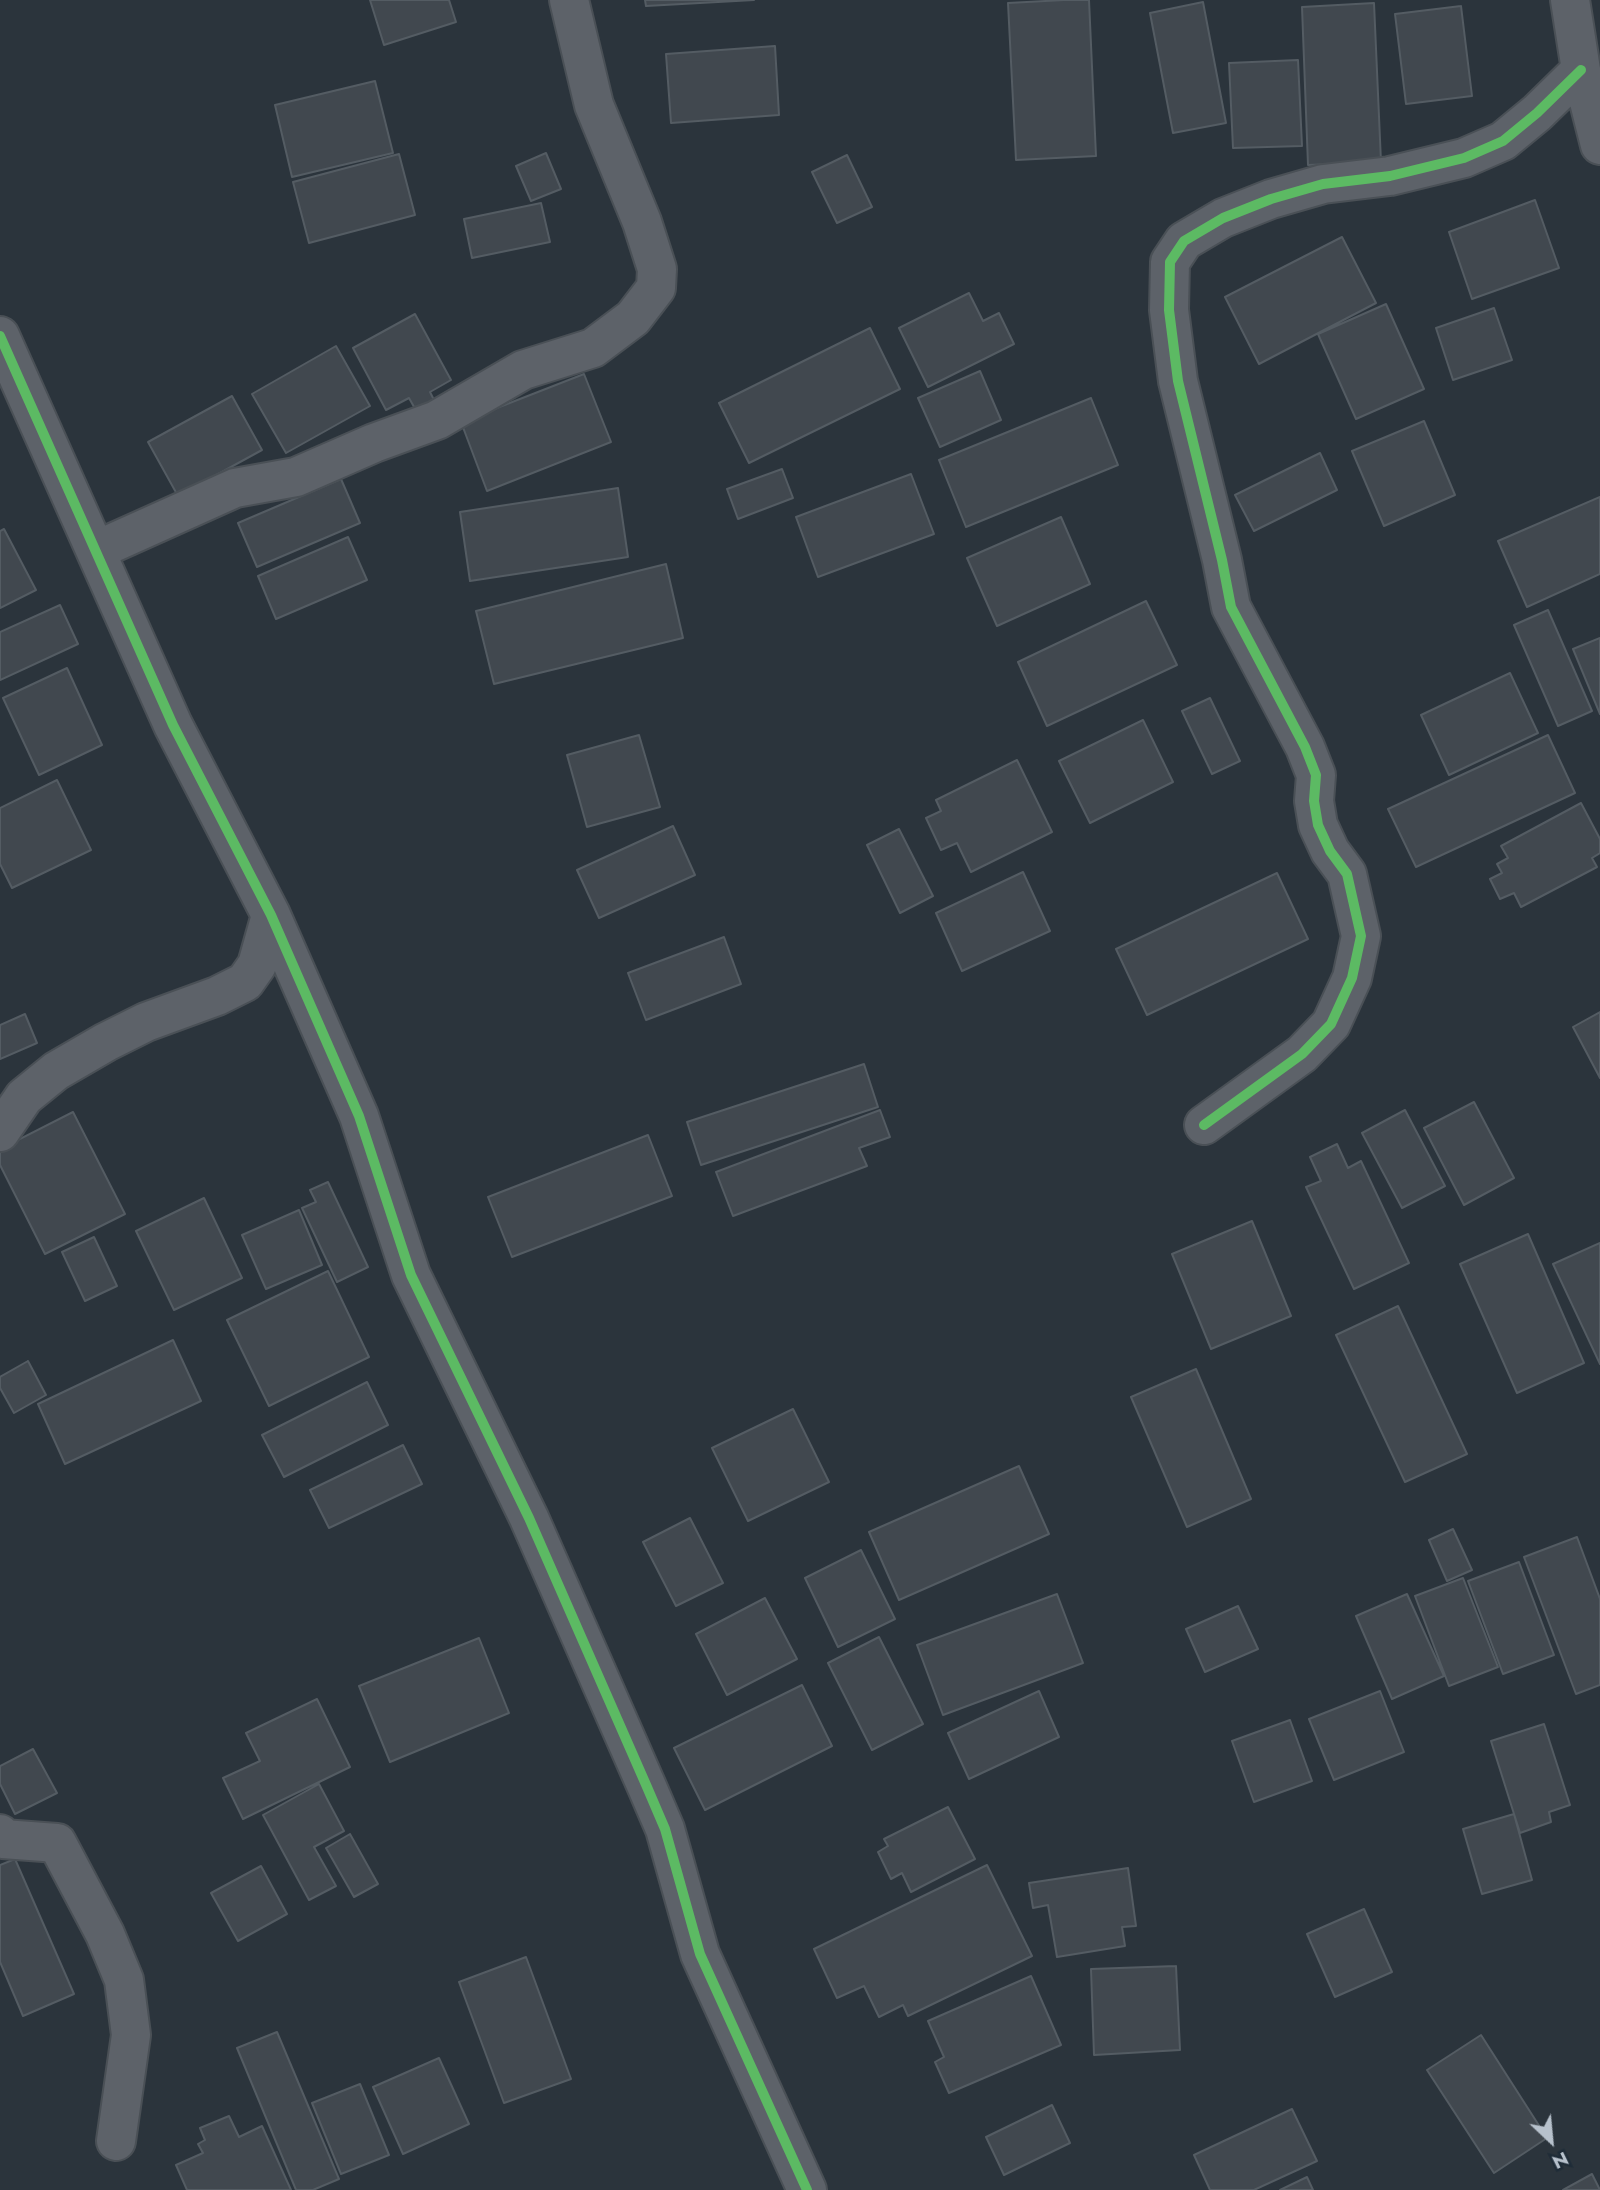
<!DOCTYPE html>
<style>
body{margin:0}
#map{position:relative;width:1600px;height:2190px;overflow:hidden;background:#2b343c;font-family:Jost,sans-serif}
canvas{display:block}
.north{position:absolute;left:1516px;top:2106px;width:70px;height:70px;-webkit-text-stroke:5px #1e2b37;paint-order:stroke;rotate:154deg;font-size:19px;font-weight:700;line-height:28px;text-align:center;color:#b7c1cc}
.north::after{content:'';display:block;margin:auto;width:24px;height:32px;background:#b7c1cc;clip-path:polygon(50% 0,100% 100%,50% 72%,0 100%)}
</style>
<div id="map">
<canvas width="1600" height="2190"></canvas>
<div class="north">N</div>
</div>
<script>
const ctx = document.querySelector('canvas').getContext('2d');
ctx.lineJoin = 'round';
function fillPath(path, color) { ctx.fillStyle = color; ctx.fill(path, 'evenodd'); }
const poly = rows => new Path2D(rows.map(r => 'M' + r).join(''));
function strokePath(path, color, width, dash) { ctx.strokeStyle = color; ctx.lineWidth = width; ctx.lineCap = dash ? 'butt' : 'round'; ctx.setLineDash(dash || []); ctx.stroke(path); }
const building = poly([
 [370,0,449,0,456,22,384,45,370,0],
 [645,0,754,0,646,6,645,0],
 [1064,0,1089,0,1096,156,1016,160,1008,3,1064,0],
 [1203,2,1226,123,1173,133,1150,13,1203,2],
 [1374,3,1381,162,1308,165,1302,7,1374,3],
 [1461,6,1472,96,1406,104,1395,14,1461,6],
 [775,46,779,115,671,123,666,54,775,46],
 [1298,60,1302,146,1233,148,1229,63,1298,60],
 [375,81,393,153,292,177,275,105,375,81],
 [546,153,561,189,531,201,516,166,546,153],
 [399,154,415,215,309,243,293,182,399,154],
 [847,155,872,207,837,223,812,172,847,155],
 [1535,200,1559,268,1472,299,1449,232,1535,200],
 [541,203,550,242,472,258,464,219,541,203],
 [1342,237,1376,303,1259,364,1225,297,1342,237],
 [969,293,983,321,999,313,1014,344,928,387,899,328,969,293],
 [1386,304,1424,389,1356,419,1318,334,1386,304],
 [1494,308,1512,360,1453,380,1436,328,1494,308],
 [415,314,451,380,430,392,440,412,422,421,409,398,386,410,353,348,415,314],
 [870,328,900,389,749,463,719,403,870,328],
 [336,346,370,406,286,453,252,394,336,346],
 [980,371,1001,420,940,447,918,398,980,371],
 [584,374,611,442,487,491,461,422,584,374],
 [232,396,262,450,178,496,148,442,232,396],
 [1091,398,1118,465,966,527,939,460,1091,398],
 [1424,421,1455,495,1384,526,1352,451,1424,421],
 [1320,453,1337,490,1254,531,1235,495,1320,453],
 [782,469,793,498,738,519,727,489,782,469],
 [911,474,934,534,818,577,796,517,911,474],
 [341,479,360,523,257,567,238,523,341,479],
 [618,488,628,557,470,581,460,512,618,488],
 [1600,497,1600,574,1527,607,1498,541,1600,497],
 [1061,517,1090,584,997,626,967,558,1061,517],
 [4,529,36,590,0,608,0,531,4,529],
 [348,537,367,580,276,619,258,576,348,537],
 [666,564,683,638,494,684,476,611,666,564],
 [1146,601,1177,665,1047,726,1018,662,1146,601],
 [60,605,78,644,0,680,0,632,60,605],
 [1548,610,1592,711,1558,726,1514,625,1548,610],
 [1600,638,1600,714,1573,649,1600,638],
 [67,668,102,745,39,775,3,698,67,668],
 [1510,673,1538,733,1449,775,1421,715,1510,673],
 [1210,698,1240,761,1212,774,1182,711,1210,698],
 [1143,720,1173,782,1090,823,1059,761,1143,720],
 [639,735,660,807,587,827,567,755,639,735],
 [1548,735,1575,793,1416,867,1388,809,1548,735],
 [1017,760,1052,832,971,872,957,843,941,850,926,818,941,811,936,800,1017,760],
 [57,780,91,850,12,888,0,864,0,808,57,780],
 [1581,803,1600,839,1600,853,1592,858,1597,867,1521,907,1514,893,1500,899,1490,879,1502,873,1497,864,1508,858,1501,846,1581,803],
 [673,826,695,875,599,918,577,870,673,826],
 [899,829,933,896,900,913,867,845,899,829],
 [1023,872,1050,931,962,971,936,913,1023,872],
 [1277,873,1308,939,1147,1015,1116,949,1277,873],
 [724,937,741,984,646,1020,628,973,724,937],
 [1600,1012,1600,1078,1573,1027,1600,1012],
 [25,1014,37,1043,0,1059,0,1025,25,1014],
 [864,1064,878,1107,701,1165,687,1122,864,1064],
 [1474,1102,1514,1178,1464,1205,1424,1128,1474,1102],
 [880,1110,890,1137,859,1148,867,1166,733,1216,716,1172,880,1110],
 [1405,1110,1445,1186,1402,1208,1362,1133,1405,1110],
 [73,1112,125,1214,45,1254,0,1165,0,1149,73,1112],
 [648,1135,672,1196,512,1257,488,1197,648,1135],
 [1337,1144,1348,1168,1361,1161,1409,1263,1354,1289,1306,1187,1321,1181,1310,1157,1337,1144],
 [328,1182,368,1267,337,1282,302,1208,316,1202,310,1190,328,1182],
 [204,1198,242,1278,174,1310,136,1231,204,1198],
 [299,1210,322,1265,266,1289,242,1235,299,1210],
 [1252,1221,1291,1316,1211,1349,1172,1254,1252,1221],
 [1528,1234,1584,1363,1517,1393,1460,1264,1528,1234],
 [94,1237,117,1286,85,1301,62,1252,94,1237],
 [1600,1243,1600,1364,1553,1264,1600,1243],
 [328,1271,369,1357,269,1406,227,1320,328,1271],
 [1398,1306,1467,1454,1405,1482,1336,1335,1398,1306],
 [173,1340,201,1401,65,1464,38,1404,173,1340],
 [28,1361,46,1395,14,1413,0,1388,0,1377,28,1361],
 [1196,1369,1251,1499,1187,1527,1131,1397,1196,1369],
 [367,1382,388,1425,284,1477,262,1435,367,1382],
 [793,1409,829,1482,748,1521,712,1448,793,1409],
 [403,1445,422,1484,329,1528,310,1490,403,1445],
 [1019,1466,1049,1534,899,1600,869,1532,1019,1466],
 [690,1518,723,1583,676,1606,643,1542,690,1518],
 [1453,1529,1472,1570,1447,1581,1429,1540,1453,1529],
 [1577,1537,1600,1599,1600,1685,1576,1694,1524,1557,1577,1537],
 [861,1550,895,1619,838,1647,805,1578,861,1550],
 [1519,1562,1554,1655,1503,1674,1468,1581,1519,1562],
 [1463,1578,1498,1667,1449,1686,1415,1596,1463,1578],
 [1057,1594,1083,1663,943,1715,917,1645,1057,1594],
 [1407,1594,1444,1676,1392,1699,1356,1616,1407,1594],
 [765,1598,797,1659,727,1695,696,1634,765,1598],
 [1238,1606,1258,1649,1205,1672,1186,1629,1238,1606],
 [879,1637,923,1724,872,1750,828,1663,879,1637],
 [479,1638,509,1713,390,1762,359,1686,479,1638],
 [802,1685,832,1746,705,1810,674,1748,802,1685],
 [1039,1691,1059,1737,969,1779,948,1733,1039,1691],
 [1380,1691,1404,1752,1334,1780,1309,1719,1380,1691],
 [317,1699,350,1767,243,1819,223,1778,260,1761,246,1733,317,1699],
 [1290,1720,1312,1781,1254,1802,1232,1741,1290,1720],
 [1544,1724,1570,1805,1549,1812,1551,1822,1520,1833,1491,1741,1544,1724],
 [33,1749,57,1793,15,1814,0,1784,0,1766,33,1749],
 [319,1784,344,1831,314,1847,336,1886,309,1900,263,1815,319,1784],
 [948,1807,975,1859,911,1892,902,1873,891,1879,878,1852,888,1846,884,1839,948,1807],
 [1514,1814,1532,1880,1482,1894,1463,1829,1514,1814],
 [350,1834,378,1884,354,1897,326,1848,350,1834],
 [15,1859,74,1994,23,2016,0,1962,0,1865,15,1859],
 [987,1865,1032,1956,908,2016,903,2005,879,2017,864,1986,837,1998,814,1949,987,1865],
 [261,1866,287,1914,238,1941,211,1893,261,1866],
 [1128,1868,1136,1926,1122,1927,1125,1946,1057,1957,1048,1905,1033,1908,1029,1883,1128,1868],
 [1364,1909,1392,1972,1335,1997,1307,1934,1364,1909],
 [526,1957,571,2079,504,2103,459,1982,526,1957],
 [1176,1966,1180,2050,1094,2055,1091,1969,1176,1966],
 [1031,1976,1061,2045,949,2093,935,2062,944,2057,928,2021,1031,1976],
 [277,2032,339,2179,313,2190,296,2190,237,2048,277,2032],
 [1481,2035,1547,2138,1494,2173,1427,2070,1481,2035],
 [439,2058,469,2124,403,2154,373,2087,439,2058],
 [360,2084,389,2155,341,2174,312,2103,360,2084],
 [1052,2105,1070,2143,1004,2175,986,2137,1052,2105],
 [1292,2109,1317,2161,1254,2190,1210,2190,1194,2155,1292,2109],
 [229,2116,239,2137,262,2126,291,2190,187,2190,176,2165,203,2153,198,2144,205,2140,200,2128,229,2116],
 [1592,2174,1600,2190,1563,2190,1592,2174],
 [1307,2177,1313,2190,1280,2190,1307,2177]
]);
const minor = poly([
 [1570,0,1581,70,1600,145],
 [0,336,173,725,271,915,359,1116,411,1275,529,1518,647,1787,665,1829,700,1954,807,2190],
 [97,550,235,488,296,477,374,443,437,420,523,370,593,348,633,318,656,288,657,269,642,222,594,105,569,0],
 [1204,1125,1302,1054,1331,1024,1352,978,1361,936,1347,874,1330,851,1318,825,1314,801,1316,775,1305,747,1231,607,1222,560,1178,381,1169,310,1170,262,1184,241,1223,218,1271,199,1323,184,1390,176,1464,158,1503,141,1537,113,1581,70],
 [0,1132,24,1097,56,1071,106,1042,146,1022,217,996,245,982,257,965,271,915],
 [0,1834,3,1839,57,1843,105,1934,124,1980,131,2035,116,2141]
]);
const cycleway = poly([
 [0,336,173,725,271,915,359,1116,411,1275,529,1518,647,1787,665,1829,700,1954,807,2190],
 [1204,1125,1302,1054,1331,1024,1352,978,1361,936,1347,874,1330,851,1318,825,1314,801,1316,775,1305,747,1231,607,1222,560,1178,381,1169,310,1170,262,1184,241,1223,218,1271,199,1323,184,1390,176,1464,158,1503,141,1537,113,1581,70]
]);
fillPath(building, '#41484f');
strokePath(building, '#545c63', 2);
strokePath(minor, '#4a5056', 42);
strokePath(minor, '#5d6269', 38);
strokePath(cycleway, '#5cba63', 10);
</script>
